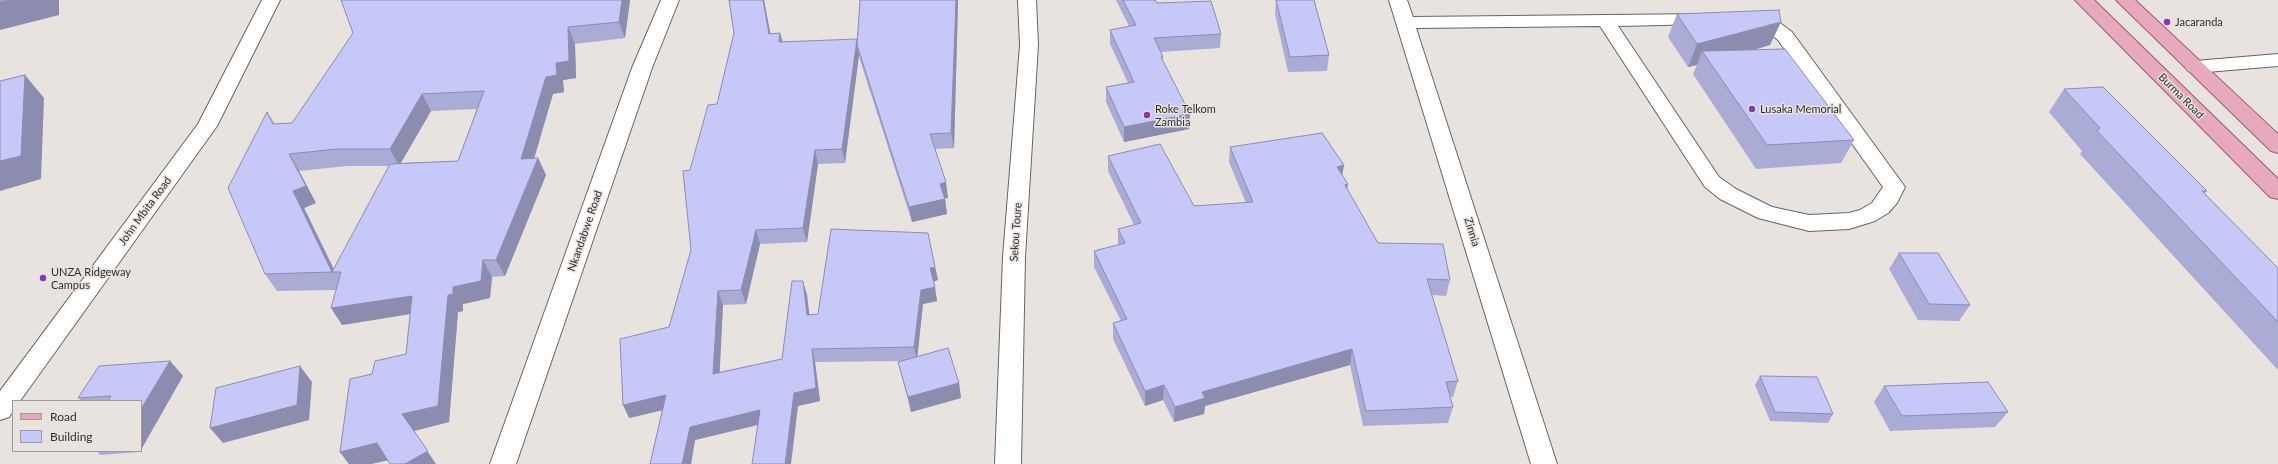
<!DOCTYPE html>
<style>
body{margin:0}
#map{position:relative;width:2278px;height:464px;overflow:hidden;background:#e9e3e0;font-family:Lato,sans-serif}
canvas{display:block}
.legend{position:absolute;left:12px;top:400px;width:130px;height:52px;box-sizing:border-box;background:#e9e3e0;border:1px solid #9f9b99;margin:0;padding:5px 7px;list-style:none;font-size:12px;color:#312f2e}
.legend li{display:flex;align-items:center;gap:8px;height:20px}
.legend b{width:20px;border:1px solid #9f9b99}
</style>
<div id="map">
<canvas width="2278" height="464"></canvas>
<ul class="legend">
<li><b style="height:5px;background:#e6a9be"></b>Road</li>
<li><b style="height:11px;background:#c6c8f8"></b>Building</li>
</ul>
</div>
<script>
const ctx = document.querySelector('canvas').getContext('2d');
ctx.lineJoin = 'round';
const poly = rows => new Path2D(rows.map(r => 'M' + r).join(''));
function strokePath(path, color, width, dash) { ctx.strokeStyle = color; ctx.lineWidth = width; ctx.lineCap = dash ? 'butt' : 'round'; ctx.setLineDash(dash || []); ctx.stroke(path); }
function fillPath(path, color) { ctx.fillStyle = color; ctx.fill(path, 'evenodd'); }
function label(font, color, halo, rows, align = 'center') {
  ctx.font = font + ' Lato,sans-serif'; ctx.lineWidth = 3; ctx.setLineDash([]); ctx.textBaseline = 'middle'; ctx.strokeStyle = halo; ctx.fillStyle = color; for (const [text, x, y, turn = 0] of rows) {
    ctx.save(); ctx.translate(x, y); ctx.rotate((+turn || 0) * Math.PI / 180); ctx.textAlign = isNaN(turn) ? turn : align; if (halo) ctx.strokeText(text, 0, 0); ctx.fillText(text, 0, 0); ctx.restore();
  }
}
const minor = poly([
 [262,0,280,0,217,126,20,401,13,401,13,411,9,417,0,420,0,391,198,124,262,0],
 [661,0,679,0,652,68,516,464,490,464,632,68,661,0],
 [1018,0,1036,0,1038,45,1025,257,1021,464,995,464,1003,257,1020,45,1018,0],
 [1389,0,1407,0,1413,17,1705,14,1711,15,1714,19,1711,23,1705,24,1618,26,1719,177,1736,189,1772,207,1809,215,1849,213,1860,210,1872,203,1883,187,1778,40,1764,28,1744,23,1741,19,1744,15,1750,14,1776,20,1792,32,1905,187,1897,203,1888,213,1875,221,1849,229,1809,231,1758,218,1720,199,1705,187,1600,26,1416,28,1557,464,1531,464,1389,0],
 [2278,54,2278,66,2195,73,2188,71,2185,67,2188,63,2195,61,2278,54]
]);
const major = poly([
 [2075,0,2094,0,2278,179,2278,199,2270,197,2075,0],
 [2116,0,2135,0,2278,134,2278,153,2271,151,2116,0]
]);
const wall = poly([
 [630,0,625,38,575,44,576,78,563,80,564,92,553,94,534,158,538,158,546,175,505,276,492,277,490,298,463,304,463,311,458,312,449,422,414,431,388,460,371,464,349,464,340,452,372,374,406,354,410,314,342,325,336,290,277,291,265,274,267,112,275,124,292,123],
 [477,109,458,161,401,163,431,111],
 [347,166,389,166,334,269,304,208,316,203,299,171],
 [729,0,764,0,770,34,780,33,783,42,857,42,958,3,954,148,935,149,948,198,945,198,947,214,912,222,860,60,859,55,845,163,818,164,807,242,760,244,746,304,723,305,719,372,782,359,807,295,809,314,818,314,935,267,938,280,933,281,937,301,923,304,917,357,959,383,961,398,911,412,902,377,898,362,901,361,815,362,820,401,798,406,758,425,695,440,691,464,650,464,662,410,629,418,669,327,691,250,690,170,717,104,734,33],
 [1116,0,1155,0,1157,3,1221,34,1220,48,1161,52,1163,57,1163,61,1189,129,1124,142,1106,102,1106,87,1128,83,1110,44,1110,30,1129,26],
 [1276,0,1314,0,1329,55,1327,71,1288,72,1275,14],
 [1677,14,1770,45,1754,50,1854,140,1841,163,1756,169,1693,74,1697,65,1688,67,1668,37],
 [2064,89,2207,191,2204,194,2278,268,2278,370,2080,154,2082,151,2049,112],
 [1230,147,1344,165,1342,175,1347,189,1378,243,1450,280,1446,296,1432,295,1458,381,1453,397,1450,397,1453,407,1448,423,1363,426,1350,365,1205,406,1204,414,1174,422,1163,400,1145,406,1113,339,1113,323,1121,321,1094,267,1094,251,1118,245,1118,229,1134,225,1108,171,1108,156,1194,206,1246,203,1229,162],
 [1899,253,1970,305,1959,321,1918,320,1889,269],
 [170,361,183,376,141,401,82,401,78,398],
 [1760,376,1833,414,1828,423,1770,421,1755,385],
 [1884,386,2008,412,1995,427,1890,431,1874,402],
 [97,451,140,451,139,452,100,455]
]);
const shadedWall = poly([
 [9,0,59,0,59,15,0,30,0,2],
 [622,0,630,0,625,38,619,22],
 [763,0,764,0,773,47,769,34],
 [956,0,958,0,958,3,954,148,951,133],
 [1781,22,1770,45,1709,62,1702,51,1697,65,1688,67,1697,44],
 [568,27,575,44,576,78,563,80,564,92,553,94,529,176,521,159,546,77,556,63],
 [780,33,784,47,779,42],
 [857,39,859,51,857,45,859,55,845,163,842,149],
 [25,75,44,98,41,179,0,191,0,161],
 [422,94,431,111,399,166,390,149],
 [1190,114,1189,129,1124,142,1124,127],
 [815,150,818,164,807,242,803,228],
 [289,154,299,171,316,203,304,208,335,272,332,272,343,289,332,272,293,191],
 [538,158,546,175,505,276,496,260],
 [1344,165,1341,181,1337,167],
 [946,182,948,198,942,199,940,184],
 [1348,184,1346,199,1345,185],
 [945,199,947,214,912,222,909,207],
 [756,230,760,244,746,304,741,290],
 [483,260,492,277,490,298,463,304,463,311,458,312,449,422,414,431,436,464,405,464,402,414,448,295,453,287],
 [935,267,938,280,933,282,930,268],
 [803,281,807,295,811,328,807,315],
 [935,287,937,301,923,304,917,361,914,347,921,290],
 [718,291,723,305,719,387,713,374],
 [412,296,423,312,342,325,331,308],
 [812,349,815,362,820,401,798,406,791,464,785,464,794,393],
 [1352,349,1350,365,1205,406,1204,414,1174,422,1175,407,1202,392],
 [170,361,183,376,141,450,141,409],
 [300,366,312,382,309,420,223,443,210,428],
 [959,383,961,398,911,412,908,397],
 [1164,385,1163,400,1145,406,1145,391],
 [666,395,672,408,629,418,623,405],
 [760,410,765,423,695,440,691,464,682,464,690,427],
 [377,443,389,460,371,464,349,464,340,452]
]);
const building = poly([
 [0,0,9,0,0,2,0,0],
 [341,0,622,0,619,22,568,27,569,61,556,63,557,75,546,77,521,159,538,158,496,260,483,260,481,281,453,287,453,294,448,295,438,406,402,414,428,451,405,464,390,464,377,443,340,452,350,379,372,374,375,361,406,354,412,296,331,308,341,272,332,272,390,164,458,161,484,91,422,94,390,149,337,149,289,154,306,186,293,191,332,272,265,274,228,188,267,112,273,124,292,123,353,33,341,0],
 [729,0,763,0,769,34,780,33,779,42,857,39,842,149,815,150,803,228,756,230,741,290,718,291,713,374,782,359,792,281,803,281,807,315,818,314,831,229,928,233,935,267,930,268,935,287,921,290,914,347,812,349,816,388,794,393,785,464,752,464,760,410,690,427,682,464,650,464,666,395,623,405,620,339,669,327,691,250,683,171,690,170,708,105,717,104,734,33,729,0],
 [860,0,956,0,951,133,930,134,946,182,940,184,945,199,909,207,857,45,860,0],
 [1123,0,1155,0,1157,3,1211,1,1221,34,1154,38,1163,57,1161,57,1190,114,1124,127,1106,87,1134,82,1110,30,1136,25,1123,0],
 [1276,0,1314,0,1329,55,1290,57,1276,0],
 [1779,10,1781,22,1697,44,1677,14,1779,10],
 [1785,49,1854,140,1767,145,1702,51,1785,49],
 [25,75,21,156,0,161,0,81,25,75],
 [2103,87,2207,191,2202,191,2278,268,2278,322,2097,131,2100,128,2064,89,2103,87],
 [1322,133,1344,165,1337,167,1348,184,1345,185,1378,243,1443,244,1450,280,1427,279,1458,381,1446,382,1453,407,1366,411,1352,349,1202,392,1205,398,1175,407,1164,385,1145,391,1113,323,1127,319,1094,251,1125,243,1118,229,1141,223,1108,156,1160,144,1194,206,1253,202,1230,147,1322,133],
 [1899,253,1938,253,1970,305,1929,304,1899,253],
 [948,348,959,383,908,397,898,362,948,348],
 [170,361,141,409,141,401,108,401,111,396,78,398,99,366,170,361],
 [300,366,297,405,210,428,216,388,300,366],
 [1760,376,1817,377,1833,414,1775,412,1760,376],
 [1988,382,2008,412,1902,416,1884,386,1988,382]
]);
const markers = [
 [2167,22,4,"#863bac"],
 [1752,109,4,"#863bac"],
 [1147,115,4,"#863bac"],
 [43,278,4,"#863bac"]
];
const poiNames = [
 ["Jacaranda",2175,22],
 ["Roke Telkom",1155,109],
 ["Zambia",1155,122],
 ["Lusaka Memorial",1760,109],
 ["UNZA Ridgeway",51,272],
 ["Campus",51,285]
];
const streetNames = [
 ["Burma Road",2181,96,45],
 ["John Mbita Road",145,211,-54],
 ["Nkandabwe Road",585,231,-71],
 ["Sekou Toure",1016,232,-86],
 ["Zinnia",1472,232,73]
];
strokePath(minor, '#696462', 2);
strokePath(major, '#9c596f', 2);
fillPath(minor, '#fff');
fillPath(major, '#e6a9be');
fillPath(wall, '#aaacd5');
fillPath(shadedWall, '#8b8cae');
fillPath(building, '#c6c8f8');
strokePath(building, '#8b8cae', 1);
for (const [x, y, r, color] of markers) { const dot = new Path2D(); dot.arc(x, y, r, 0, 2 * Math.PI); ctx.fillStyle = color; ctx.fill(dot); strokePath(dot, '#e9e3e0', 1.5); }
label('11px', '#312f2e', '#e9e3e0', poiNames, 'left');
label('11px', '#312f2e', '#e9e3e0', streetNames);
</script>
